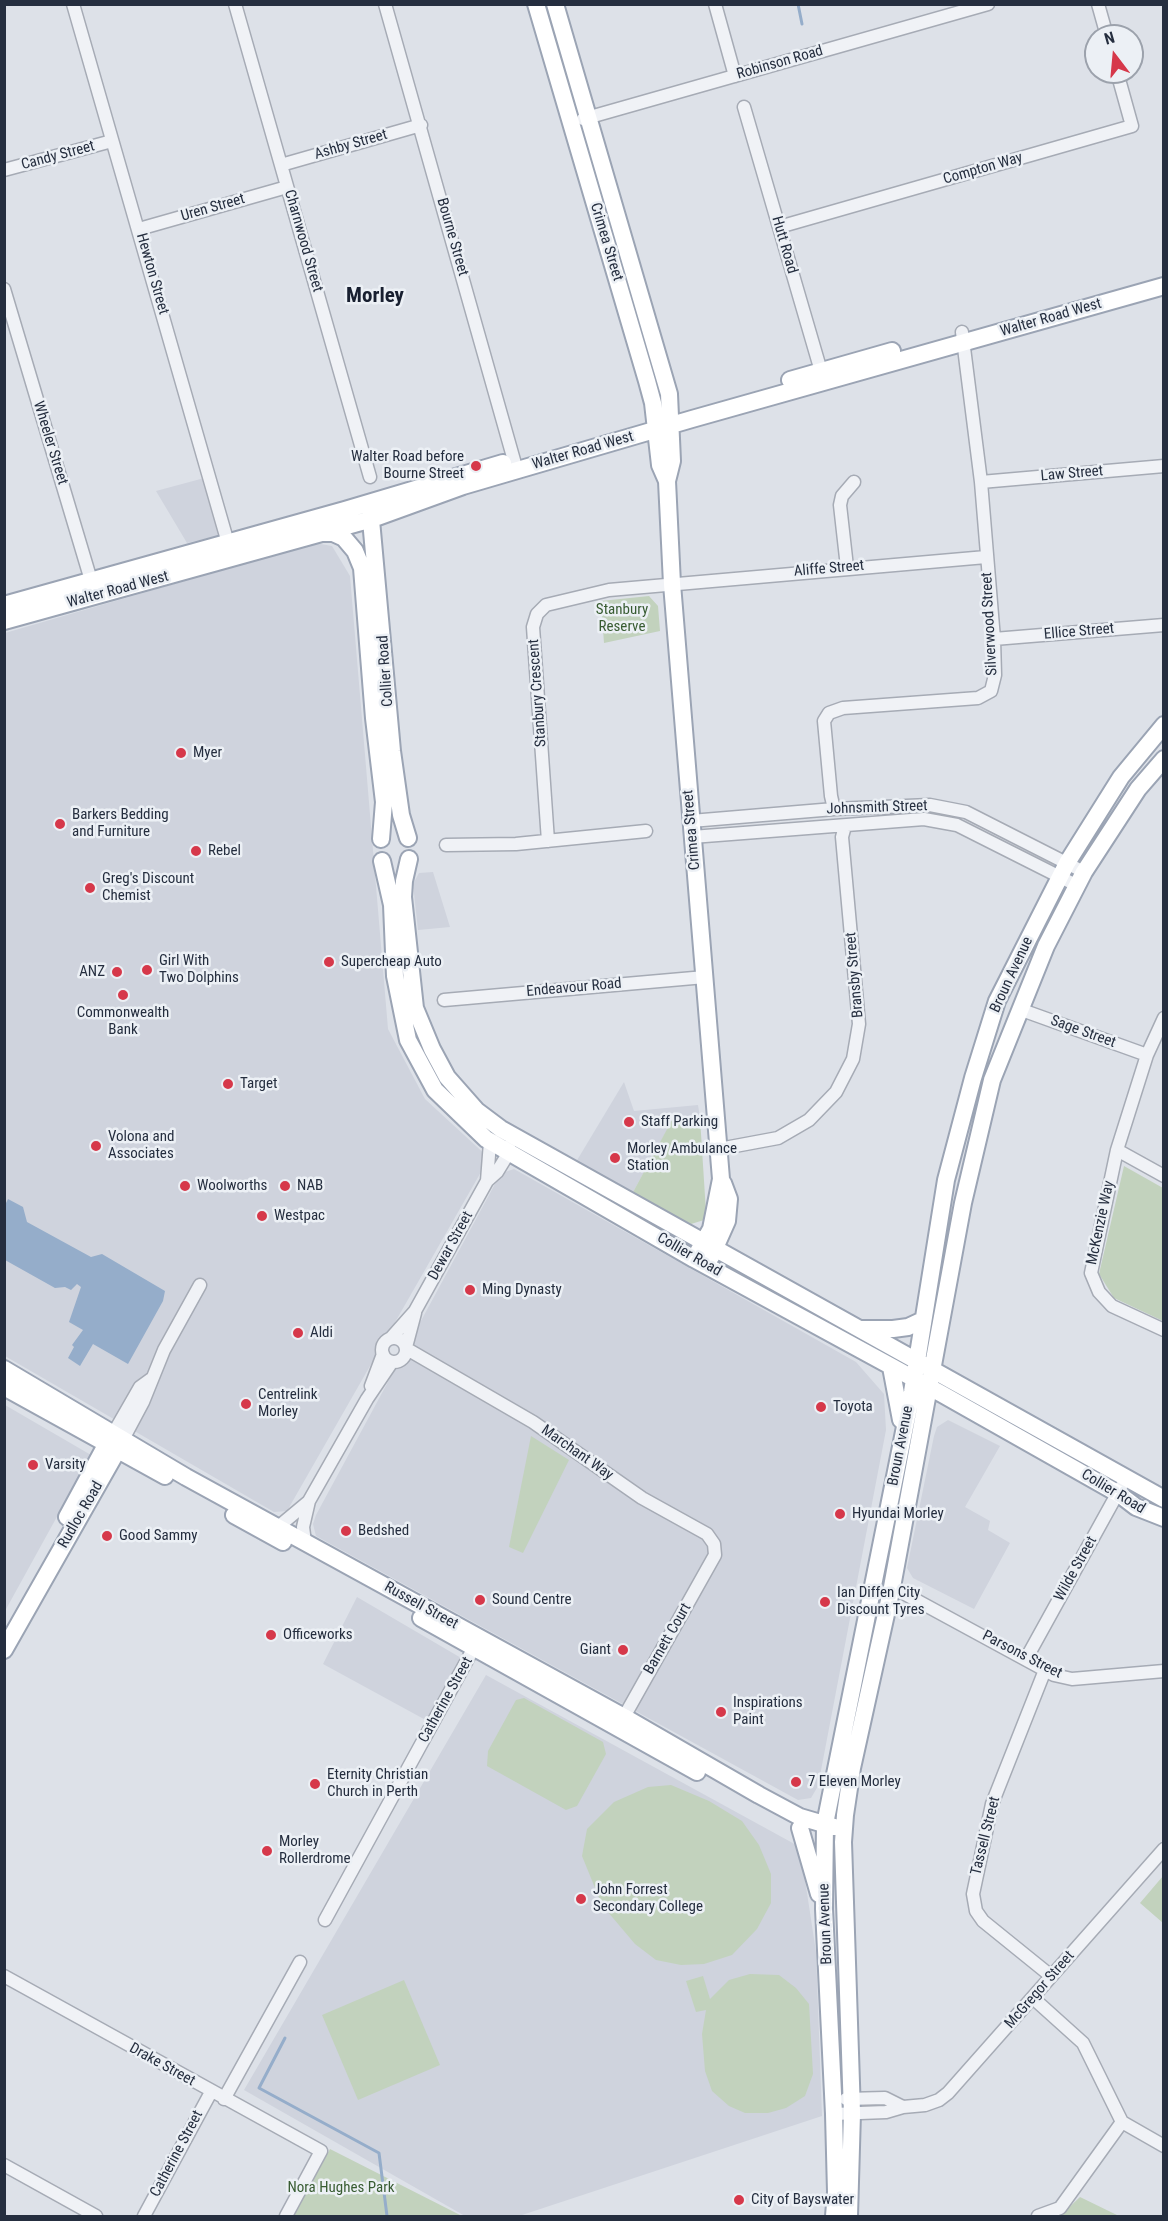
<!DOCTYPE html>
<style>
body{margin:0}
#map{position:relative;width:1168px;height:2221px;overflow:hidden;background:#dde1e8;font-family:"Roboto Condensed",sans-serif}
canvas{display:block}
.frame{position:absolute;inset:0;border:6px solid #252e3f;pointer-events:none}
.north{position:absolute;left:1084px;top:24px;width:60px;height:60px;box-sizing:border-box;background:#ecf0f5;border:2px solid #9ca2ac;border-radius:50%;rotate:344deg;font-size:16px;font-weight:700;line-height:24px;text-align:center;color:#252e3f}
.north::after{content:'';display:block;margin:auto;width:21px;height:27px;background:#d6384a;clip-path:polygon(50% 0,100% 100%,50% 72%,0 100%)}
</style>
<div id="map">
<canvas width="1168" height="2221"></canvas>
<div class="frame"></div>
<div class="north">N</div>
</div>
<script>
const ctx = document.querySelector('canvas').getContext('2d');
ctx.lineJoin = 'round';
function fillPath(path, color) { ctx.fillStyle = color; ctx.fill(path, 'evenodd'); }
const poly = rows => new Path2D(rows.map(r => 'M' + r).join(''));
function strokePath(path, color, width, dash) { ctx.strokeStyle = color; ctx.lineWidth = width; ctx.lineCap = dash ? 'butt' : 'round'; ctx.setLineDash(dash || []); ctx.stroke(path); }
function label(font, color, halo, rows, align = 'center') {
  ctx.font = font + ' "Roboto Condensed",sans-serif'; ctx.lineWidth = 5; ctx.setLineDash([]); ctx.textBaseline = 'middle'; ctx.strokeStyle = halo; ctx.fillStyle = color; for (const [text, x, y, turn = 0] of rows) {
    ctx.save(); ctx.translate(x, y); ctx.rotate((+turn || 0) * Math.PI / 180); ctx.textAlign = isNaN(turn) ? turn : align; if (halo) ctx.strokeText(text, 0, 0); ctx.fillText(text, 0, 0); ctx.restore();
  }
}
const built = poly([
 [208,477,225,534,187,543,156,491],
 [315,543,332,546,350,576,388,1029,425,1099,489,1158,287,1511,274,1512,5,1356,5,633],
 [433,872,450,927,418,930,413,884,419,873],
 [624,1082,634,1111,698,1105,700,1118,672,1121,632,1194,576,1162],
 [514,1169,856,1362,884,1394,886,1430,818,1786,811,1798,798,1800,316,1536,313,1524,316,1515,495,1184,505,1172],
 [5,1405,91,1455,5,1611],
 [948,1420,1000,1446,965,1507,990,1521,988,1530,1010,1543,974,1609,913,1578,907,1568,934,1436,937,1427],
 [357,1597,468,1662,433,1724,323,1664],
 [486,1675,800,1847,816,1952,822,2116,519,2216,465,2216,244,2090]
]);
const green = poly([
 [649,596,658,606,660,631,604,643,601,601],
 [700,1118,706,1212,704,1220,691,1224,632,1194,672,1120],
 [1124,1166,1163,1188,1163,1321,1114,1298,1099,1274],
 [531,1436,569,1460,523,1553,509,1547],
 [524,1698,603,1742,606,1754,577,1806,566,1810,487,1766,488,1751,516,1700],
 [671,1785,709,1801,742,1821,759,1845,771,1874,771,1903,757,1929,732,1955,704,1964,681,1965,656,1960,635,1944,602,1905,582,1856,587,1829,614,1802,648,1787],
 [1163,1876,1163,1923,1140,1903],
 [750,1974,779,1975,796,1988,809,2004,813,2074,805,2096,786,2108,768,2113,745,2113,729,2106,712,2091,705,2071,702,2034,706,2010,696,2012,686,1981,703,1976,710,1999,729,1980],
 [404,1980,440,2065,358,2100,322,2015],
 [330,2149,462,2216,294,2216],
 [1080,2197,1119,2216,1060,2216]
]);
const water = poly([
 [8,1199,23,1207,27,1222,91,1257,102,1254,165,1291,163,1301,128,1364,93,1344,80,1366,68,1358,74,1347,72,1345,83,1330,69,1322,81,1287,77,1284,71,1290,65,1287,55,1288,5,1260,5,1205]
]);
const stream = poly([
 [798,4,802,24],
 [285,2038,259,2088,379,2153,387,2216]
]);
const minor = poly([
 [73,4,228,543],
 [235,4,370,477],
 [385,4,517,471],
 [715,4,735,76],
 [1098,4,1107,36],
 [744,107,823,378],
 [583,119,988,4],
 [281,165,421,125],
 [4,170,112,141],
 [779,227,1132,126,1117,72],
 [139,229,287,187],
 [4,289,93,587],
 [981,482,1164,466],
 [847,567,840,505,842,496,854,482],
 [994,639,1164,625],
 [834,809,831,796,824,721,829,713,843,708,978,698,991,691,995,675,994,639,981,482,962,332],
 [691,821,834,809,930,805,966,812,1084,872],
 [692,837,924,819,957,825,1078,886],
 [548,841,533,627,537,614,546,605,609,590,986,557],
 [446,845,516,844,646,831],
 [444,1000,705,977],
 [1019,1009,1147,1055],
 [1164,1018,1147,1055,1117,1150,1091,1273,1099,1292,1112,1306,1164,1330],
 [719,1149,778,1138,809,1120,836,1092,853,1059,859,1024,842,837,845,826],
 [1117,1150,1164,1176],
 [487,1181,490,1142],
 '382 1350a12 12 0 1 1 24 0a12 12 0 1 1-24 0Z',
 [391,1338,415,1311,487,1181,497,1172,508,1154,509,1146],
 [406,1347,415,1313],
 [407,1349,533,1422,642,1498,707,1534,714,1544,715,1555,620,1724],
 [371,1386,383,1354],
 [109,1441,140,1387,151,1379],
 [119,1447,143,1402,164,1350,200,1285],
 [278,1527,308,1502],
 [305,1542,303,1527,309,1501,367,1399,392,1362],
 [892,1587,1054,1675,1072,1679,1164,1671],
 [1026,1659,1121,1487],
 [1045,1670,992,1804,973,1894,976,1911,983,1921,1051,1976],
 [325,1920,477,1642],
 [4,1976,321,2151,286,2216],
 [1033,1998,1083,2043,1122,2122,1164,2146],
 [224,2099,300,1962],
 [846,2099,885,2098,903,2107],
 [834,2114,886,2112,903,2107,925,2105,939,2100,948,2093,1164,1849],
 [4,2165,96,2216],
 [144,2216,211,2092],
 [1038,2216,1060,2208,1122,2122]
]);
const major = poly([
 [536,4,647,381,653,403,660,465,667,481],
 [555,4,669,394,672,461,667,481,672,584,721,1179,711,1229,694,1259],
 [790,380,892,351],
 [370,509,392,751,401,815,408,838],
 [323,533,333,533,344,538,355,551,362,568,374,718,384,802,381,839],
 [4,605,345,510,503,463],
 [4,621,372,519,463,486,692,419,1164,286],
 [409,859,404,881,403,897,415,1008,432,1049,447,1077,477,1111,501,1129,1164,1499],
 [382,861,392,905,395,976,408,1040,435,1090,486,1139,694,1259,942,1394,1119,1494,1136,1507,1164,1518],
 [711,1257,727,1221,729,1199,723,1183],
 [861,1329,893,1329,908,1327,923,1320],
 [891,1367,901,1420],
 [4,1369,186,1477,624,1717,759,1795,800,1817,834,1827],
 [4,1387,165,1476],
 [234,1515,283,1542],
 [67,1517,106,1445],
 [421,1618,697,1772],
 [4,1650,117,1451],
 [800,1828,819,1894],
 [834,2216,836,2192,834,2114,824,1909,825,1824,912,1392,946,1180,973,1078,997,1001,1067,863,1121,777,1164,725],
 [849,2216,852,2113,843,1842,845,1815,852,1768,892,1587,963,1203,992,1080,1046,946,1084,872,1138,789,1164,759]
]);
const markers = [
 [476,466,6,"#d6384a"],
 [181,753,6,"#d6384a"],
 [60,824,6,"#d6384a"],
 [196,851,6,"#d6384a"],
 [90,888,6,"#d6384a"],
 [329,962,6,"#d6384a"],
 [147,970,6,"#d6384a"],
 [117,972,6,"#d6384a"],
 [123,995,6,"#d6384a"],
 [228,1084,6,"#d6384a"],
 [629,1122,6,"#d6384a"],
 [96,1146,6,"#d6384a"],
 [615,1158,6,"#d6384a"],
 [185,1186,6,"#d6384a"],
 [285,1186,6,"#d6384a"],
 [262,1216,6,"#d6384a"],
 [470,1290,6,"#d6384a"],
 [298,1333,6,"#d6384a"],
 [246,1404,6,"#d6384a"],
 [821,1407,6,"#d6384a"],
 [33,1465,6,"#d6384a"],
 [840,1514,6,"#d6384a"],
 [346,1531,6,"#d6384a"],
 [107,1536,6,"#d6384a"],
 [480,1600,6,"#d6384a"],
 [825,1602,6,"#d6384a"],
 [271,1635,6,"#d6384a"],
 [623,1650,6,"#d6384a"],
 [721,1712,6,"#d6384a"],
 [796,1782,6,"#d6384a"],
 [315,1784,6,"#d6384a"],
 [267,1851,6,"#d6384a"],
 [581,1899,6,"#d6384a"],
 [739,2200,6,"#d6384a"]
];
const streetNames = [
 ["Robinson Road",780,63,-16],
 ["Ashby Street",351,145,-16],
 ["Candy Street",58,156,-15],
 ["Compton Way",983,169,-16],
 ["Uren Street",213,208,-16],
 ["Bourne Street",452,237,74],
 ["Charnwood Street",303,241,74],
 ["Crimea Street",606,242,73],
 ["Hutt Road",784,245,74],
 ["Hewton Street",152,274,74],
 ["Walter Road West",1051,318,-16],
 ["Wheeler Street",50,443,73],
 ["Walter Road West",583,451,-16],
 ["Law Street",1072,474,-5],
 ["Aliffe Street",829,569,-5],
 ["Walter Road West",118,590,-15],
 ["Silverwood Street",990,624,-93],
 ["Ellice Street",1079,632,-5],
 ["Collier Road",386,671,-94],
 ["Stanbury Crescent",538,693,-94],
 ["Johnsmith Street",877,808,-2],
 ["Crimea Street",692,830,-95],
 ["Bransby Street",855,975,-95],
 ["Broun Avenue",1012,975,-65],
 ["Endeavour Road",574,988,-5],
 ["Sage Street",1083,1032,20],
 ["McKenzie Way",1101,1223,-78],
 ["Dewar Street",451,1246,-61],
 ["Collier Road",689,1255,30],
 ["Broun Avenue",901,1446,-79],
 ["Marchant Way",577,1453,35],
 ["Collier Road",1113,1492,31],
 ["Rudloc Road",81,1515,-60],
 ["Wilde Street",1076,1569,-61],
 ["Russell Street",421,1606,29],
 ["Barnett Court",668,1639,-60],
 ["Parsons Street",1022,1655,27],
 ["Catherine Street",446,1700,-61],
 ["Tassell Street",986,1836,-76],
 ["Broun Avenue",826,1924,-92],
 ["McGregor Street",1040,1990,-49],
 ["Drake Street",162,2065,29],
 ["Catherine Street",177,2154,-62]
];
const poiNames = [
 ["Walter Road before",464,457,"right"],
 ["Bourne Street",464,474,"right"],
 ["Myer",193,753],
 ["Barkers Bedding",72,815],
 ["and Furniture",72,832],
 ["Rebel",208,851],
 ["Greg's Discount",102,879],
 ["Chemist",102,896],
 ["Girl With",159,961],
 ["Two Dolphins",159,978],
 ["Supercheap Auto",341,962],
 ["ANZ",105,972,"right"],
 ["Commonwealth",123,1013,"center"],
 ["Bank",123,1030,"center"],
 ["Target",240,1084],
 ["Staff Parking",641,1122],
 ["Volona and",108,1137],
 ["Associates",108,1154],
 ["Morley Ambulance",627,1149],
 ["Station",627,1166],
 ["Woolworths",197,1186],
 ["NAB",297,1186],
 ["Westpac",274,1216],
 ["Ming Dynasty",482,1290],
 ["Aldi",310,1333],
 ["Centrelink",258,1395],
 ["Morley",258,1412],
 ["Toyota",833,1407],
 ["Varsity",45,1465],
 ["Hyundai Morley",852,1514],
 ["Bedshed",358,1531],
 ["Good Sammy",119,1536],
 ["Ian Diffen City",837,1593],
 ["Discount Tyres",837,1610],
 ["Sound Centre",492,1600],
 ["Officeworks",283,1635],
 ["Giant",611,1650,"right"],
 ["Inspirations",733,1703],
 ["Paint",733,1720],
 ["Eternity Christian",327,1775],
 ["Church in Perth",327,1792],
 ["7 Eleven Morley",808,1782],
 ["Morley",279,1842],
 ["Rollerdrome",279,1859],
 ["John Forrest",593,1890],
 ["Secondary College",593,1907],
 ["City of Bayswater",751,2200]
];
const parkNames = [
 ["Stanbury",622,610],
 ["Reserve",622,627],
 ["Nora Hughes Park",341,2188]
];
const districtNames = [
 ["Morley",375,297]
];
fillPath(built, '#cfd3dd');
fillPath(green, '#c2d2bd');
fillPath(water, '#95adca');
strokePath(stream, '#95adca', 3);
strokePath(minor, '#a6abb5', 15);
strokePath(major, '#9ba4b4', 20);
strokePath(minor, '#f0f2f6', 12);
strokePath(major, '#fff', 16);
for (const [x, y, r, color] of markers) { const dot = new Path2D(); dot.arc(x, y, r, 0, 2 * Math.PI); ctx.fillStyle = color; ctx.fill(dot); strokePath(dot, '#ecf0f5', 2); }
label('15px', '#252e3f', '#ecf0f5', streetNames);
label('15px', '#252e3f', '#ecf0f5', poiNames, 'left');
label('15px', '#385c32', '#ecf0f5', parkNames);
label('bold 21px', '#181f30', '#ecf0f5', districtNames);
</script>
